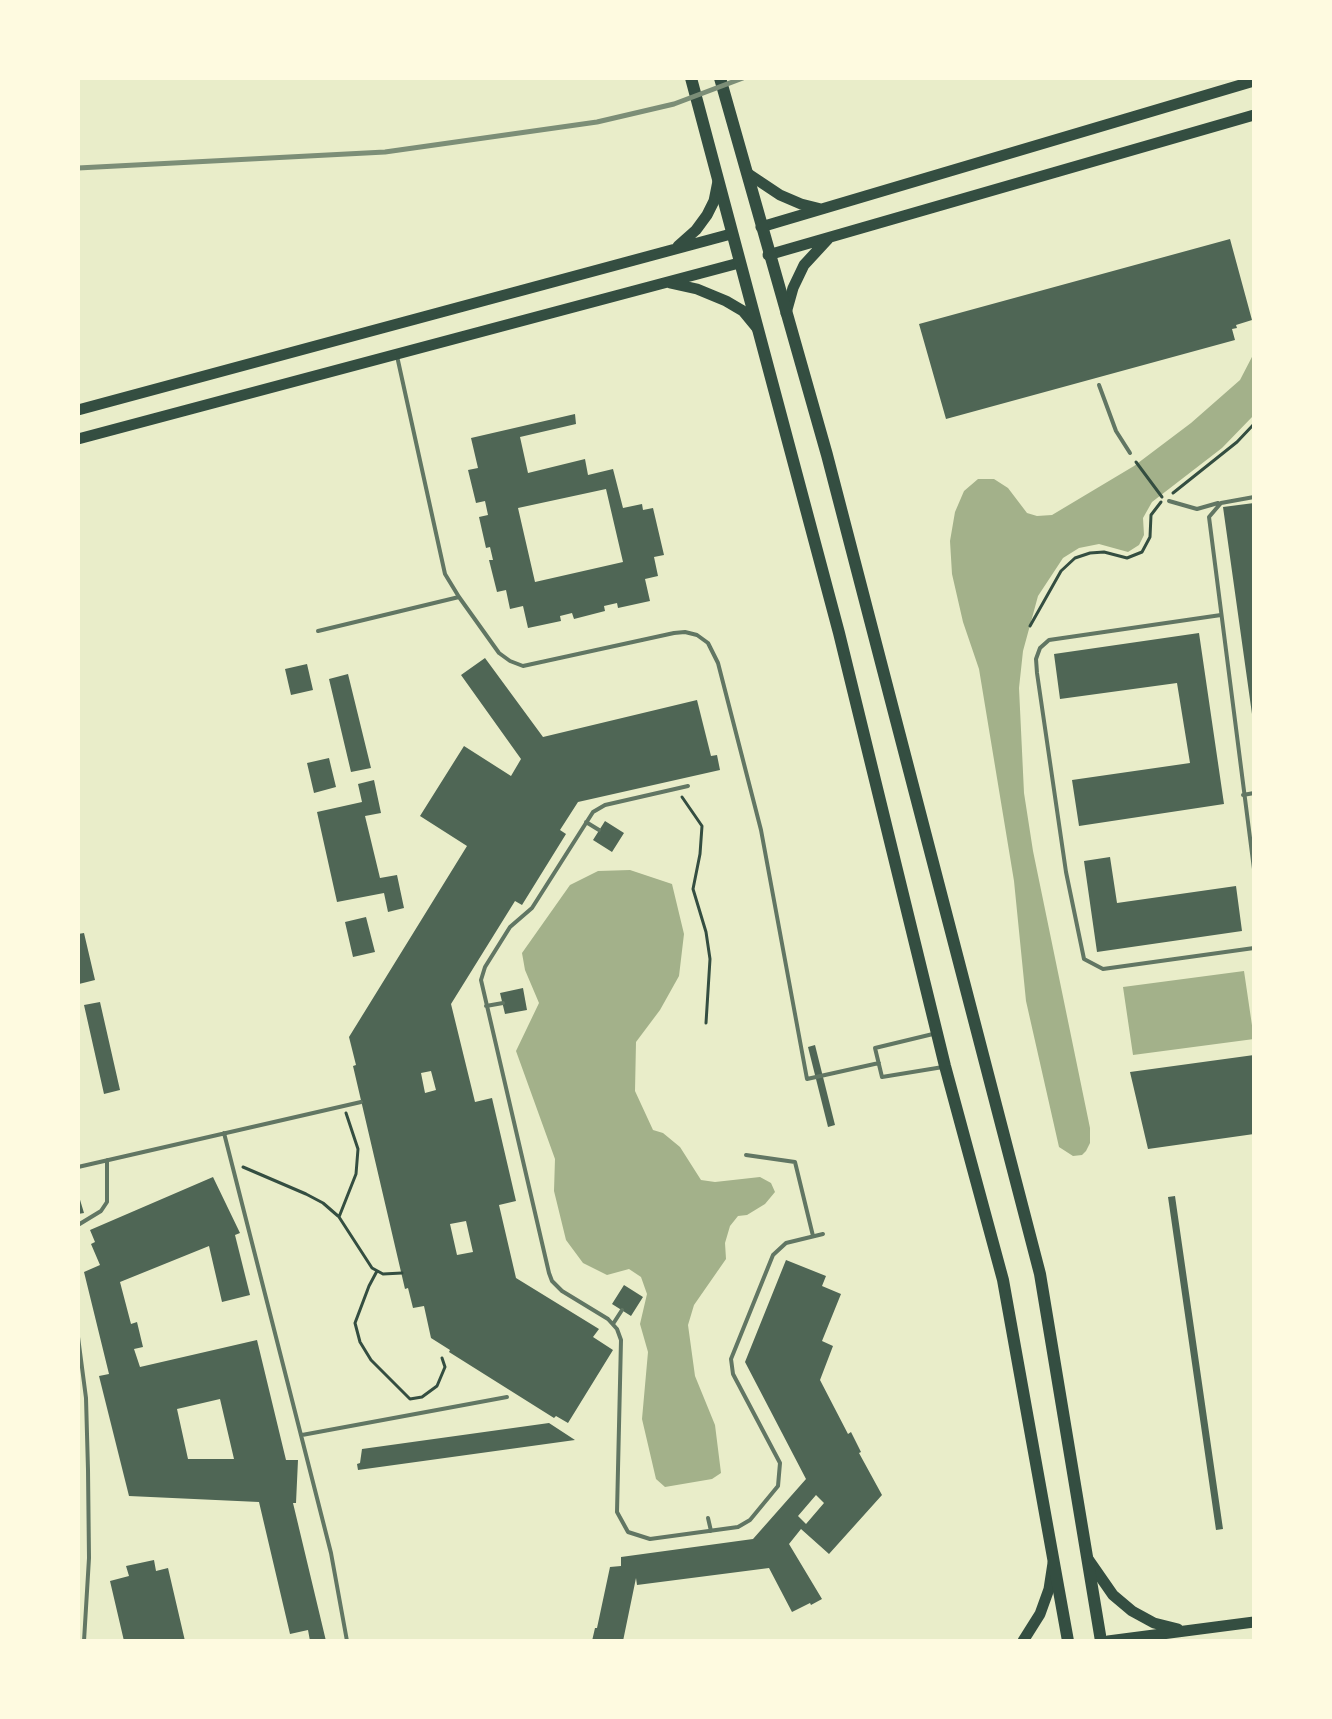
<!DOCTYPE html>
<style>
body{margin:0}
#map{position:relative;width:1332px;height:1719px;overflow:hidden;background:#e9edc9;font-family:Signika,sans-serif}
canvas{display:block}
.frame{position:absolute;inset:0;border:80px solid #fefae0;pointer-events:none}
</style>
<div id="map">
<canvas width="1332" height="1719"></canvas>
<div class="frame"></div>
</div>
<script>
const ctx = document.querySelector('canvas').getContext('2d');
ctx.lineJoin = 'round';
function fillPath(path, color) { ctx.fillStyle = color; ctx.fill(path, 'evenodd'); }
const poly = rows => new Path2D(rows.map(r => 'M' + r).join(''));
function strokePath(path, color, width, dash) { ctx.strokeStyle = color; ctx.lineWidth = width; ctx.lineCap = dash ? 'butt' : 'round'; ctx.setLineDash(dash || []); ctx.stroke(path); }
const water = poly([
 [1254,353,1254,415,1222,448,1152,502,1143,518,1144,535,1139,545,1128,552,1099,544,1079,548,1063,558,1038,596,1023,651,1019,688,1024,793,1033,851,1090,1128,1090,1143,1086,1151,1082,1155,1073,1156,1059,1147,1026,1001,1014,881,979,669,963,622,952,574,950,541,955,512,964,491,978,479,994,479,1008,488,1027,513,1037,516,1052,515,1134,466,1191,423,1240,380],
 [630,870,672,884,684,934,679,976,660,1010,636,1042,635,1091,653,1130,663,1133,680,1147,701,1180,715,1182,760,1177,771,1183,775,1192,765,1204,747,1215,738,1216,730,1226,725,1243,726,1259,694,1305,688,1325,695,1376,715,1425,721,1473,712,1479,665,1487,656,1479,642,1419,648,1352,640,1324,647,1294,641,1277,629,1269,607,1275,583,1263,566,1240,554,1191,555,1159,516,1051,539,1003,525,970,522,953,570,885,598,871],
 [1244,971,1254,1039,1133,1055,1123,987]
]);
const building = poly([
 [1230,239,1252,320,1236,325,1237,328,1232,329,1235,340,946,419,919,324],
 [575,414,576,424,520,437,528,473,585,459,588,475,613,469,623,508,642,504,643,510,653,508,664,555,654,557,658,576,645,579,650,601,618,608,617,603,604,606,605,611,574,619,572,613,560,616,561,621,528,628,523,606,510,609,506,590,497,592,489,560,493,560,490,547,486,548,479,517,488,515,485,501,476,503,468,470,478,468,471,438],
 [606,489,623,562,535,582,518,508],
 [1254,503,1254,713,1252,714,1223,507],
 [1199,633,1224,804,1079,826,1072,780,1190,763,1177,683,1060,699,1054,654],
 [485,658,543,737,697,700,711,756,717,755,720,770,578,802,560,830,566,834,522,905,515,901,451,1004,475,1102,492,1098,516,1201,499,1205,516,1278,599,1329,593,1337,613,1350,568,1423,556,1416,554,1418,449,1352,450,1350,431,1338,424,1306,413,1308,408,1288,405,1289,353,1066,356,1065,349,1037,467,846,420,816,464,746,511,776,521,759,461,675],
 [431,1071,436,1090,425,1093,421,1073],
 [466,1221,473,1252,457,1255,450,1224],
 [307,664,313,690,291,695,285,669],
 [348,674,371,768,351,772,329,679],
 [329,758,336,787,314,793,307,763],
 [374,780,381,813,365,816,380,878,397,875,404,908,388,912,384,893,337,902,317,812,362,802,358,784],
 [605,821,624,833,612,852,593,840],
 [1110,857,1117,903,1236,886,1242,931,1097,952,1084,861],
 [366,917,375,952,353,957,345,922],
 [84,933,95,980,79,984,78,934],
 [523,988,527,1010,505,1014,500,993],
 [100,1002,120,1090,104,1094,84,1005],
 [815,1045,835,1125,828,1127,808,1047],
 [1254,1055,1254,1134,1148,1149,1130,1072],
 [213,1177,240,1233,235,1235,250,1295,222,1302,209,1246,120,1282,131,1324,137,1322,143,1347,134,1349,140,1367,257,1340,286,1460,298,1460,296,1503,293,1503,326,1641,310,1641,308,1630,290,1634,259,1502,129,1496,99,1376,109,1374,84,1272,100,1265,91,1244,95,1242,90,1230],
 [220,1399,234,1459,188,1459,177,1409],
 [78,1193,84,1213,78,1214],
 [1175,1196,1223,1529,1216,1530,1168,1197],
 [786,1260,826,1276,822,1286,841,1294,822,1341,833,1346,820,1380,848,1434,851,1432,861,1452,859,1453,882,1495,829,1554,801,1529,789,1544,822,1599,811,1605,810,1603,792,1612,769,1568,637,1585,636,1578,623,1641,592,1641,595,1628,597,1628,610,1567,621,1566,621,1557,753,1539,806,1479,745,1362],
 [816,1495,824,1503,806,1524,798,1516],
 [624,1285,643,1297,631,1316,612,1304],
 [549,1423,575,1440,358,1470,357,1464,360,1463,362,1449],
 [154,1560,156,1571,168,1568,185,1641,124,1641,110,1581,129,1576,126,1566]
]);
const path = poly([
 [1136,462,1162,497],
 [1173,493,1237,442,1254,424],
 [1030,626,1061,571,1075,558,1090,553,1104,552,1127,558,1142,552,1150,537,1151,515,1161,502],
 [682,797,702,826,700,854,693,889,706,932,710,959,706,1023],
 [346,1113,358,1149,356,1174,339,1217,372,1268,383,1274,402,1273],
 [243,1167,306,1194,323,1203,338,1216],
 [377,1271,369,1286,355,1323,360,1342,371,1360,410,1399,422,1397,437,1386,445,1367,442,1358]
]);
const service = poly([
 [397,356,445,574,459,597,499,653,510,661,523,666,674,633,685,632,697,635,708,643,718,663,761,830,807,1079,879,1063],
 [1099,385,1116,431,1130,453],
 [1254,497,1221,503,1209,517,1254,869],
 [1169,501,1197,509,1218,503],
 [1221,615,1049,640,1040,648,1036,659,1037,673,1066,872,1084,959,1103,969,1254,948],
 [318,631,459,597],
 [688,786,605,805,593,812,532,908,510,927,485,967,481,980,549,1273,552,1281,562,1291,608,1319,617,1329,621,1340,617,1512,628,1532,650,1539,738,1527,750,1520,778,1486,780,1463,733,1374,731,1359,773,1255,786,1243,823,1234],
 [1243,795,1254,793],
 [586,822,599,830],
 [486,1006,503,1003],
 [933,1034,875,1048,882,1077,943,1067],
 [224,1133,331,1553,347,1641],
 [746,1155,795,1162,813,1236],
 [78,1167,361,1102],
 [78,1225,101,1211,107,1202,107,1160],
 [613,1324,622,1310],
 [78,1337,86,1398,88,1470,89,1558,84,1641],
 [302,1435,507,1397],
 [708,1518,711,1531]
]);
const secondary = poly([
 [747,173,780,195,801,204,821,209],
 [761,227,1254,81],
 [678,246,696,230,707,215,714,201,718,181],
 [768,255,1254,115],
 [670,283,697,289,726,301,743,311,757,328],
 [786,313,793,288,804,265,828,239],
 [78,410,731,234],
 [78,439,739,263],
 [1088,1559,1113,1595,1132,1611,1154,1623,1178,1629],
 [1023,1641,1040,1614,1049,1589,1053,1563],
 [1108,1641,1254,1622]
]);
const trunk = poly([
 [691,78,839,633,945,1066,1003,1280,1068,1641],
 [720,78,827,455,1040,1274,1101,1641]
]);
const rail = poly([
 [78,168,385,152,597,122,674,104,743,78]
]);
fillPath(water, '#a3b18a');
fillPath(building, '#4f6655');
strokePath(path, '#344e41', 3);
strokePath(service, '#617663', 4);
strokePath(secondary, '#344e41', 11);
strokePath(trunk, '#344e41', 12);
strokePath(rail, '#7c8e77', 5);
</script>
